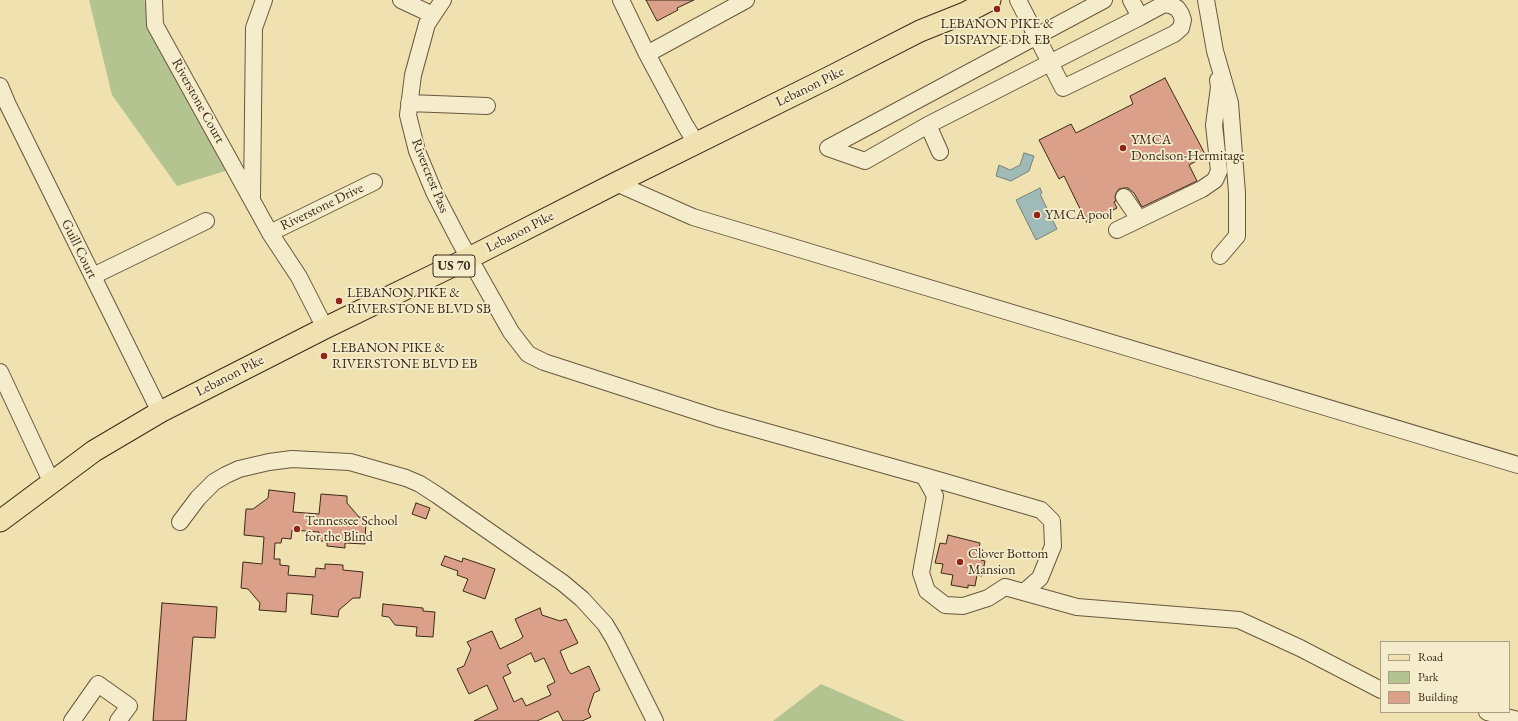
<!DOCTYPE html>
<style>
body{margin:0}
#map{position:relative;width:1518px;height:721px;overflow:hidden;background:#f0e2b0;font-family:"EB Garamond",serif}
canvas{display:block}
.legend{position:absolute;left:1380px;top:641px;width:130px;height:72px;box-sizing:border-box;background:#f5eccc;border:1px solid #ab9e84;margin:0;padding:5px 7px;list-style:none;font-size:12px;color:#3c2918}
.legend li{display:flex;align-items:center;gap:8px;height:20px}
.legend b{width:20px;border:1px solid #ab9e84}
</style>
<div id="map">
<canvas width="1518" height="721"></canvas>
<ul class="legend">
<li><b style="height:5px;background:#f0e2b0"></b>Road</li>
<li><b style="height:11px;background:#b3c490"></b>Park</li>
<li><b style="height:11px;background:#daa08a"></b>Building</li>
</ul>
</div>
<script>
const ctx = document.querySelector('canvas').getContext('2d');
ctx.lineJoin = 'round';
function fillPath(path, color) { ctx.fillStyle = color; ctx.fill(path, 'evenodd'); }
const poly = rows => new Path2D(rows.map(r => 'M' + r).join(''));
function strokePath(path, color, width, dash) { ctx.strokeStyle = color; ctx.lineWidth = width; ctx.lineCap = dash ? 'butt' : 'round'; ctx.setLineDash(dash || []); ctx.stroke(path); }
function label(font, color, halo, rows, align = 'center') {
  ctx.font = font + ' "EB Garamond",serif'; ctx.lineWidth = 3.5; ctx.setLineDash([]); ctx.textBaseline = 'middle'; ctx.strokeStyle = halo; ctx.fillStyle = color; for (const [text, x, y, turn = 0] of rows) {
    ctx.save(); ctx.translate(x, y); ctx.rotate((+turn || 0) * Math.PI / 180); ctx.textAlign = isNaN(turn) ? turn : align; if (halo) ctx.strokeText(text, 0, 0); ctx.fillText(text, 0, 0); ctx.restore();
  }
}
const green = poly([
 [89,0,144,0,235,168,177,186,112,95],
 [821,684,905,721,773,721]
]);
const water = poly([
 [1024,153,1034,156,1029,171,1011,181,996,176,999,165,1010,170,1020,165,1024,153],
 [1040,188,1042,193,1040,194,1057,229,1036,240,1016,200,1040,188]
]);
const building = poly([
 [646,0,694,0,677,8,678,10,657,21,646,0],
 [1165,78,1206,156,1189,165,1197,181,1142,207,1134,193,1128,188,1124,188,1119,189,1116,193,1115,197,1116,201,1114,202,1117,208,1087,223,1064,176,1059,179,1039,140,1071,124,1076,133,1133,104,1130,96,1165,78],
 [269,490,295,493,293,512,319,514,321,494,347,496,347,503,359,517,366,518,365,544,345,543,345,548,327,546,327,541,318,541,319,532,292,530,291,539,282,538,281,543,275,543,274,559,280,559,280,565,289,566,288,575,315,577,316,568,325,569,325,564,343,565,343,570,363,572,360,598,353,598,339,610,338,617,311,614,313,595,287,593,286,612,259,610,260,603,248,589,241,588,243,562,262,564,264,537,244,535,246,509,253,509,268,498,269,490],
 [416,503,430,508,426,519,412,514,416,503],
 [948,535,980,543,979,549,983,550,981,560,985,561,982,576,977,575,975,586,968,585,968,588,951,585,953,575,941,573,943,564,935,563,940,543,946,544,948,535],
 [445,556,462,562,463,558,495,569,485,599,463,591,468,579,457,575,458,571,441,565,445,556],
 [162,603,217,607,215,638,193,637,186,721,153,721,162,603],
 [383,604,423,608,423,611,435,612,433,637,416,636,417,627,395,625,389,617,382,616,383,604],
 [540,608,542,615,560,621,566,619,578,643,560,651,568,670,571,674,589,666,600,690,594,693,588,711,591,717,582,721,563,721,558,711,537,721,474,721,498,709,487,685,469,694,457,669,464,666,471,649,467,642,492,631,500,649,519,640,523,637,515,619,540,608],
 [531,653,535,662,544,658,555,682,547,686,551,695,526,706,522,698,514,702,503,677,511,673,507,665,531,653]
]);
const minor = poly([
 [154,0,155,25,270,233,299,277,325,328],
 [401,0,433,15],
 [443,0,427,24,413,75,408,115,417,151,434,192,459,240,511,332,528,354,544,362,717,418,924,476,935,496,921,573,927,591,945,605,963,606,988,598,1005,587,1077,607,1239,620,1300,648,1381,690],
 [621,0,647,54,685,125,696,143],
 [1018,0,1063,88,1174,34,1181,28,1183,20,1181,14,1177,8,1170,5,1164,4,1140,17,1131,0],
 [1104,0,828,148,865,161,928,125,1140,17],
 [1206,0,1215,51,1230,103,1237,193,1237,236,1220,256],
 [647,54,746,0],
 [0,86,8,105,160,412],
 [409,103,487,106],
 [928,125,940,152],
 [616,183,693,217,1518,465],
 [252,197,254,28,264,0],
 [1124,197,1139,219],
 [1117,230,1202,189,1215,180,1219,171,1214,125,1219,87,1218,80],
 [270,233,374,182],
 [93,276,206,221],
 [0,372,51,481],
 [924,476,1041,510,1052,521,1053,546,1040,578,1024,592],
 [180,522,198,498,214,482,226,475,239,469,269,462,292,459,350,462,406,478,420,484,437,495,563,583,582,599,605,624,614,639,655,721],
 [1487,712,1514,719],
 [72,721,98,684,129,706,118,721]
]);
const major = poly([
 [0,521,94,451,160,412,325,328,469,258,616,183,830,77,920,31,965,13,990,0]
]);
const markers = [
 [997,9,4,"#8f2418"],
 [1123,148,4,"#8f2418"],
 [1037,215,4,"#8f2418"],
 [339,301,4,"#8f2418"],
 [324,356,4,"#8f2418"],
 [297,529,4,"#8f2418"],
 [960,562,4,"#8f2418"]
];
const shields = [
 [454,266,42]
];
const shieldNames = [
 ["US 70",454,266]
];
const poiNames = [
 ["LEBANON PIKE &",997,24,"center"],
 ["DISPAYNE DR EB",997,40,"center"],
 ["YMCA",1131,140],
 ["Donelson-Hermitage",1131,156],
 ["YMCA pool",1045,215],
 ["LEBANON PIKE &",347,293],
 ["RIVERSTONE BLVD SB",347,309],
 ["LEBANON PIKE &",332,348],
 ["RIVERSTONE BLVD EB",332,364],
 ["Tennessee School",305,521],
 ["for the Blind",305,537],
 ["Clover Bottom",968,554],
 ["Mansion",968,570]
];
const streetNames = [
 ["Lebanon Pike",810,87,-26],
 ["Riverstone Court",198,101,61],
 ["Rivercrest Pass",430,176,68],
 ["Riverstone Drive",322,207,-26],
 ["Lebanon Pike",520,232,-27],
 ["Guill Court",79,249,64],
 ["Lebanon Pike",230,376,-27]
];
fillPath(green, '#b3c490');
fillPath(water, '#a0bbb7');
strokePath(water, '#788177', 1);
fillPath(building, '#daa08a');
strokePath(building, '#3c2918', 1);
strokePath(minor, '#69573e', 18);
strokePath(major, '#3c2918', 23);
strokePath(minor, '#f5eccc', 16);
strokePath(major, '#f0e2b0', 21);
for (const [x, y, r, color] of markers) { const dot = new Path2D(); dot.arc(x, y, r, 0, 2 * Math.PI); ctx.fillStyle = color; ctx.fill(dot); strokePath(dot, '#f5eccc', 1.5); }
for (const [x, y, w] of shields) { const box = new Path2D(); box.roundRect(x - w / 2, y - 11, w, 22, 3); ctx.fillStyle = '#f5eccc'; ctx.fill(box); strokePath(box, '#3c2918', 1); }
label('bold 13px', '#3c2918', null, shieldNames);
label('14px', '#3c2918', '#f5eccc', poiNames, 'left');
label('14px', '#3c2918', '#f5eccc', streetNames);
</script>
